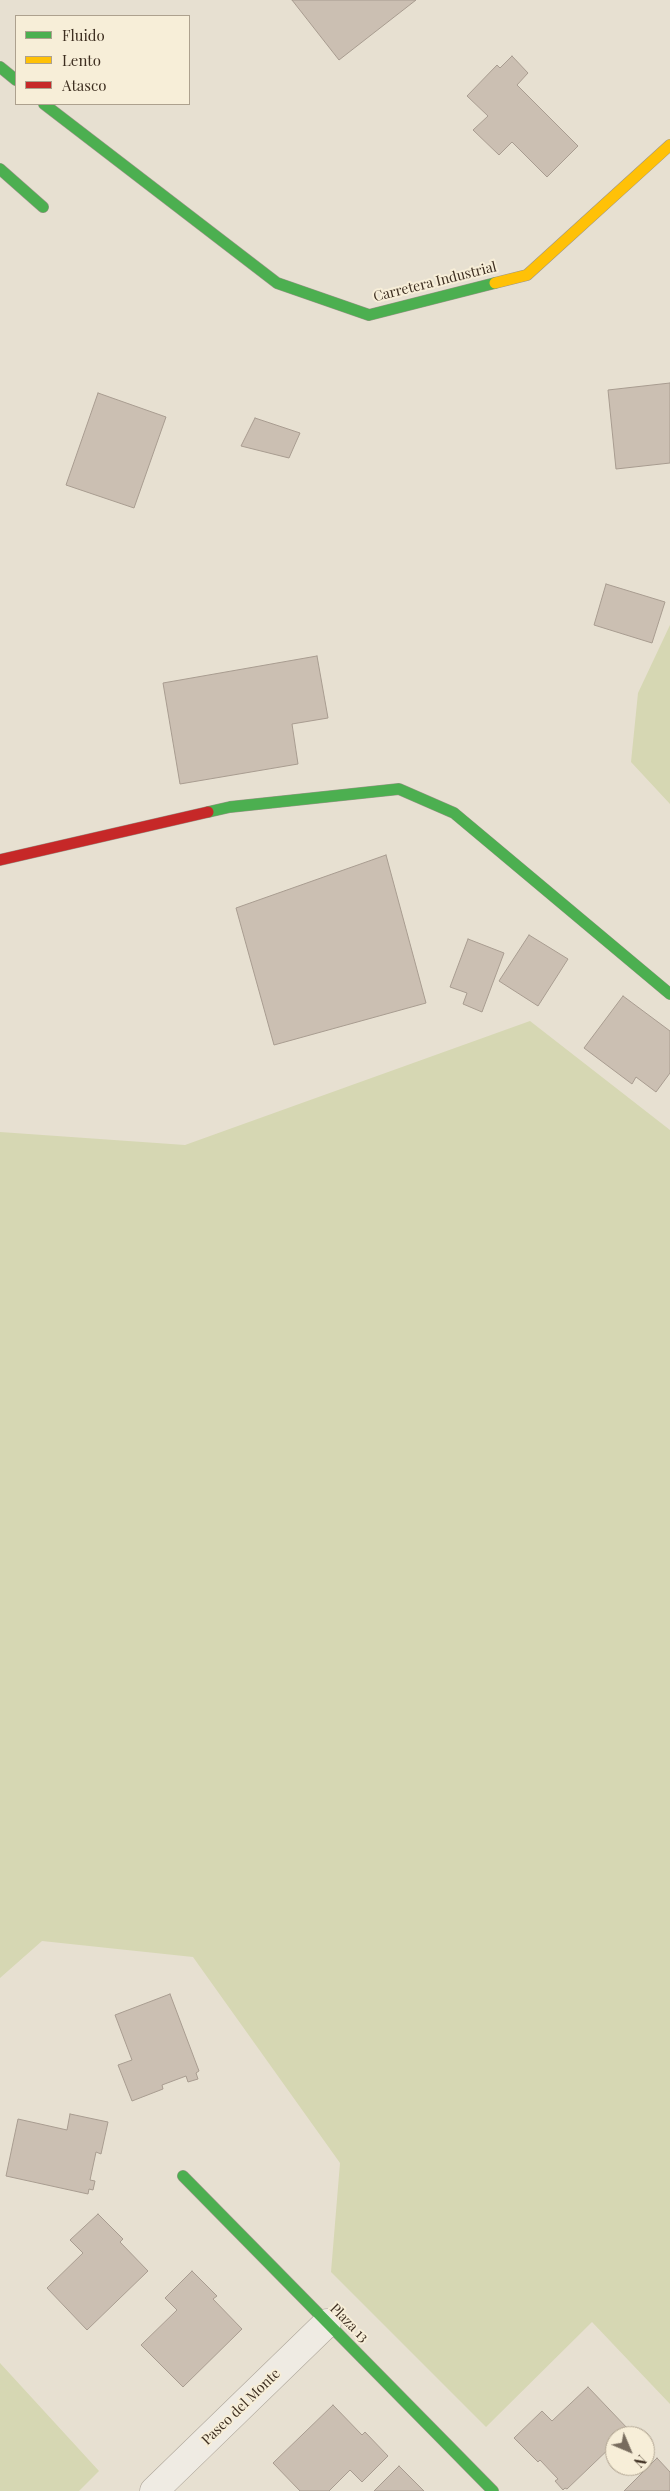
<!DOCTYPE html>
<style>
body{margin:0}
#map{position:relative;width:670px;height:2491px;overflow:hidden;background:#e7e0d1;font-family:"Playfair Display",serif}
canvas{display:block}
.legend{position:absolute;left:15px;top:15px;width:175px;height:90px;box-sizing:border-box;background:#f7eed8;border:1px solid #ada18e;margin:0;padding:6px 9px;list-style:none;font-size:15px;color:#3d2e20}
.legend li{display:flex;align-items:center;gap:10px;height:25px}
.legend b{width:25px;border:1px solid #ada18e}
.north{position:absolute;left:605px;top:2426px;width:50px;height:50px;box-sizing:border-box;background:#f7eed8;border:1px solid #ada18e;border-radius:50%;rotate:135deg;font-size:14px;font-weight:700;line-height:20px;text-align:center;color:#3d2e20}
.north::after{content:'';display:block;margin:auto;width:18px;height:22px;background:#786c5e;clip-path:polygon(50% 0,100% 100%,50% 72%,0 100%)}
</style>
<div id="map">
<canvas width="670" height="2491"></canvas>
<ul class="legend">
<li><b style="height:6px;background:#4caf50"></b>Fluido</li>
<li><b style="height:6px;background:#ffc107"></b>Lento</li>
<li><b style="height:6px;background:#c62828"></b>Atasco</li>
</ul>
<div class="north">N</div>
</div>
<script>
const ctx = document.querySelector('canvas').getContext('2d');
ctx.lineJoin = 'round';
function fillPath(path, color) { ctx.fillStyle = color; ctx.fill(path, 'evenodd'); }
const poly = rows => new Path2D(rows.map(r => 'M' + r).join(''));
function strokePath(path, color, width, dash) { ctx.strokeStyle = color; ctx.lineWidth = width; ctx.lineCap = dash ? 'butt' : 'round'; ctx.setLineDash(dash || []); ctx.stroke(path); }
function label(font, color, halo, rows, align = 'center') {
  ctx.font = font + ' "Playfair Display",serif'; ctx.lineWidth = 4; ctx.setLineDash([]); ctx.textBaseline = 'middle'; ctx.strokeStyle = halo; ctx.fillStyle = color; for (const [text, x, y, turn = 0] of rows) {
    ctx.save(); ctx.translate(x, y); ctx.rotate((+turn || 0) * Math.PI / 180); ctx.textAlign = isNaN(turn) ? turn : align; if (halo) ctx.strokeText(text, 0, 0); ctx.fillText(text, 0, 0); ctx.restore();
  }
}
const green = poly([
 [670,625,670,804,631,762,638,693],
 [530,1021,670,1130,670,2404,592,2322,486,2427,331,2272,340,2163,193,1957,42,1941,0,1978,0,1132,185,1145],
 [0,2363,99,2471,79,2491,0,2491]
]);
const building = poly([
 [292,0,416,0,339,60,292,0],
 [512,56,528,73,517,85,578,146,547,177,512,142,499,155,473,130,488,116,467,96,497,65,500,68,512,56],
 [670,383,670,463,616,469,608,390,670,383],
 [98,393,166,417,134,508,66,485,98,393],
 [255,418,300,433,289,458,241,446,255,418],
 [606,584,665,602,652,643,594,625,606,584],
 [317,656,328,718,292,724,298,764,180,784,163,683,317,656],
 [386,855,426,1003,274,1045,236,908,386,855],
 [529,935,568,959,538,1006,499,981,529,935],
 [468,939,504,953,482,1012,463,1004,467,993,450,987,468,939],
 [623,996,670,1031,670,1073,656,1092,636,1077,632,1084,584,1048,623,996],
 [170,1994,199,2071,196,2073,198,2079,188,2082,186,2076,162,2085,163,2089,132,2101,118,2065,132,2060,115,2015,170,1994],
 [70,2114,108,2122,101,2154,96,2152,90,2180,95,2181,93,2190,89,2189,88,2194,6,2176,18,2119,67,2130,70,2114],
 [98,2214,123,2239,120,2242,148,2271,87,2330,47,2288,83,2253,70,2240,98,2214],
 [192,2271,217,2296,213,2299,242,2329,183,2387,141,2345,177,2310,165,2298,192,2271],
 [588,2387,629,2430,622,2436,615,2436,615,2443,567,2489,565,2488,563,2490,555,2481,558,2479,540,2460,538,2462,514,2438,542,2411,552,2421,588,2387],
 [333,2405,362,2435,365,2432,388,2456,362,2482,350,2470,329,2491,300,2491,273,2463,333,2405],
 [657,2458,670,2472,670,2491,624,2491,657,2458],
 [399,2466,424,2491,374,2491,399,2466]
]);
const street = poly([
 [154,2491,327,2323]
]);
const fast = poly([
 [0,67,16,80],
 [44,104,277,283,369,315,495,283],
 [0,169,43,207],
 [208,812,230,807,399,789,454,813,670,994],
 [183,2176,493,2491]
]);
const slow = poly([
 [495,283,527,275,670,145]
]);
const jam = poly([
 [0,860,208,812]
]);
const streetNames = [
 ["Carretera Industrial",435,282,-14],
 ["Plaza 13",349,2323,45],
 ["Paseo del Monte",241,2407,-44]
];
fillPath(green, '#d6d7b3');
fillPath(building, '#cbbfb2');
strokePath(building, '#a89c90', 1);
strokePath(street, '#ada599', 29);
strokePath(fast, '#9c958a', 12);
strokePath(slow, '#9c958a', 12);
strokePath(jam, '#9c958a', 12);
strokePath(street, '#efebe3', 28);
strokePath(fast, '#4caf50', 11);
strokePath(slow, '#ffc107', 11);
strokePath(jam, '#c62828', 11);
label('14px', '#3d2e20', '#f7eed8', streetNames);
</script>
